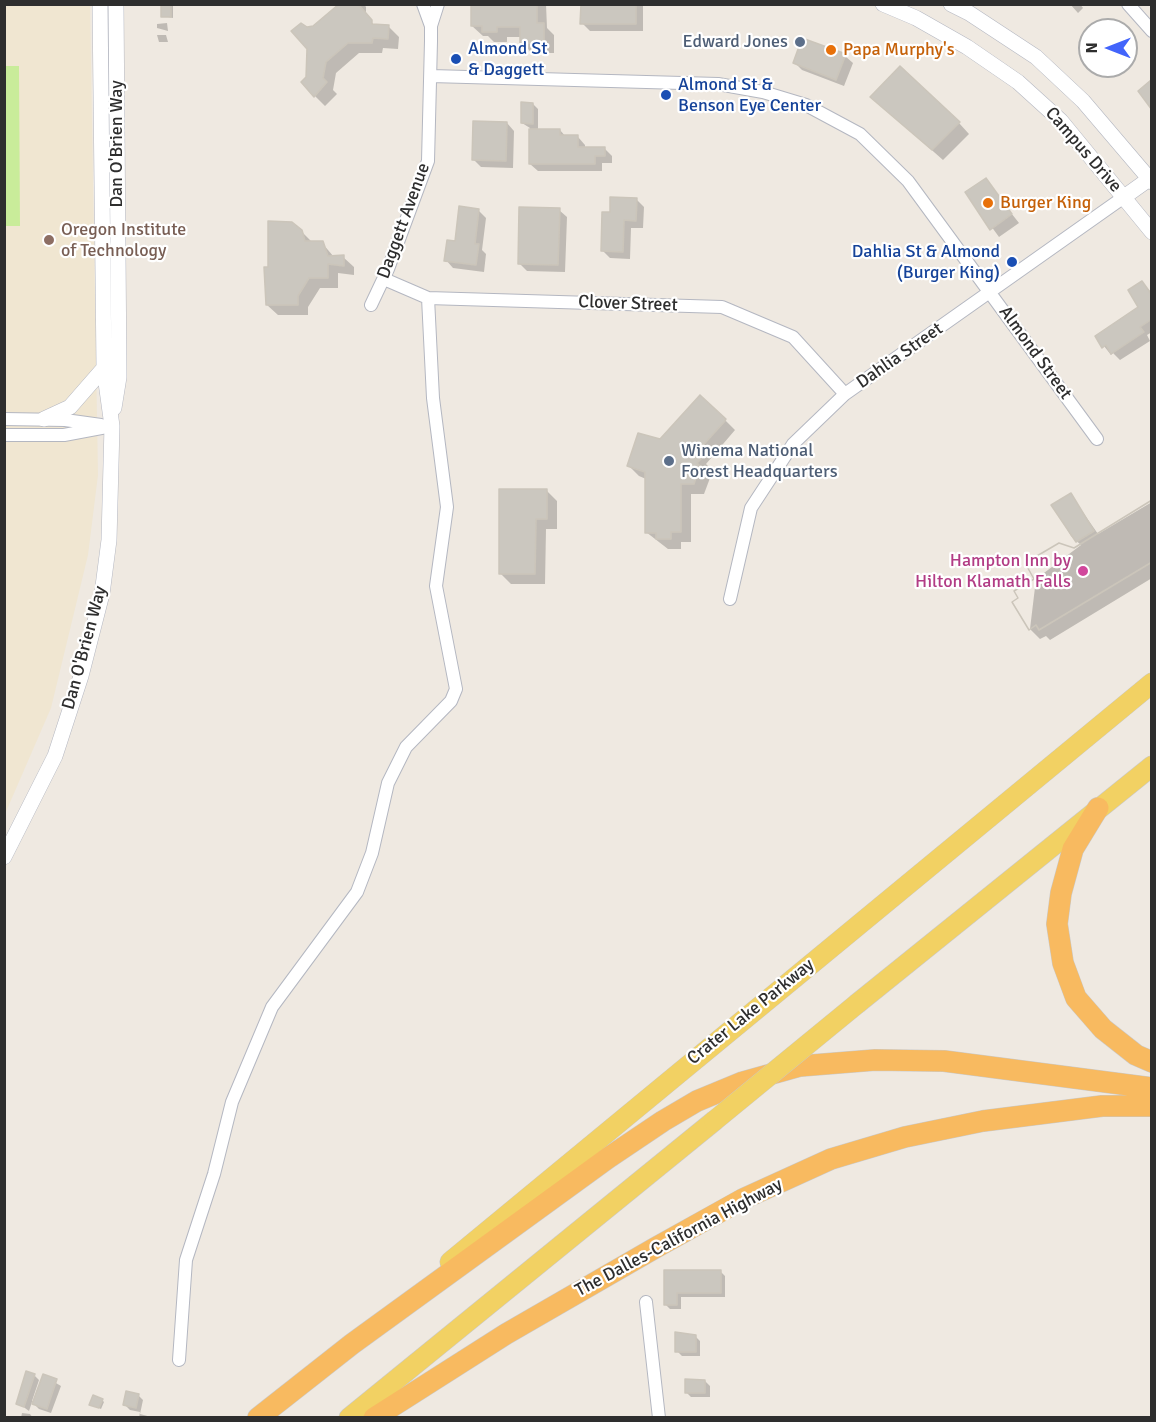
<!DOCTYPE html>
<style>
body{margin:0}
#map{position:relative;width:1156px;height:1422px;overflow:hidden;background:#efe9e1;font-family:Signika,sans-serif}
canvas{display:block}
.frame{position:absolute;inset:0;border:6px solid #2e2e2e;pointer-events:none}
.north{position:absolute;left:1078px;top:18px;width:60px;height:60px;box-sizing:border-box;background:#fff;border:2px solid #ababab;border-radius:50%;rotate:270deg;font-size:16px;font-weight:700;line-height:24px;text-align:center;color:#2e2e2e}
.north::after{content:'';display:block;margin:auto;width:21px;height:27px;background:#4264fb;clip-path:polygon(50% 0,100% 100%,50% 72%,0 100%)}
</style>
<div id="map">
<canvas width="1156" height="1422"></canvas>
<div class="frame"></div>
<div class="north">N</div>
</div>
<script>
const ctx = document.querySelector('canvas').getContext('2d');
ctx.lineJoin = 'round';
function fillPath(path, color) { ctx.fillStyle = color; ctx.fill(path, 'evenodd'); }
const poly = rows => new Path2D(rows.map(r => 'M' + r).join(''));
function strokePath(path, color, width, dash) { ctx.strokeStyle = color; ctx.lineWidth = width; ctx.lineCap = dash ? 'butt' : 'round'; ctx.setLineDash(dash || []); ctx.stroke(path); }
function label(font, color, halo, rows, align = 'center') {
  ctx.font = font + ' Signika,sans-serif'; ctx.lineWidth = 4.5; ctx.setLineDash([]); ctx.textBaseline = 'middle'; ctx.strokeStyle = halo; ctx.fillStyle = color; for (const [text, x, y, turn = 0] of rows) {
    ctx.save(); ctx.translate(x, y); ctx.rotate((+turn || 0) * Math.PI / 180); ctx.textAlign = isNaN(turn) ? turn : align; if (halo) ctx.strokeText(text, 0, 0); ctx.fillText(text, 0, 0); ctx.restore();
  }
}
const education = poly([
 [5,5,90,5,98,475,88,555,51,708,5,814]
]);
const pitch = poly([
 [4,66,19,66,20,226,5,226]
]);
const shadow = poly([
 [162,4,173,4,173,18,163,16],
 [341,4,364,4,366,7,366,16,375,26,388,26,399,37,398,49,383,48,382,53,359,53,336,73,333,90,337,94,325,106,315,96,308,78,306,28,313,27],
 [473,4,546,4,547,28,554,35,554,53,532,53,521,42,521,37,507,37,507,42,494,42,488,36,483,36,472,26],
 [582,4,643,4,643,31,590,31,582,23],
 [1070,4,1080,4,1083,8,1078,13],
 [167,23,168,31,157,28,157,24],
 [157,35,166,35,168,42,159,42],
 [845,56,853,63,844,86,802,70,794,62],
 [533,104,538,109,538,130,560,130,566,137,578,137,585,145,585,149,604,148,612,156,612,163,602,163,602,171,538,171,530,164,530,128,522,123],
 [883,107,959,123,969,134,943,160],
 [507,123,514,131,513,168,481,167,473,159],
 [985,180,1019,223,999,237,967,193],
 [636,199,644,207,643,228,631,228,630,259,610,258,603,251,611,214],
 [478,210,486,218,482,250,486,254,484,272,453,268,446,260],
 [559,210,567,217,565,272,527,271,519,263],
 [301,231,313,243,322,243,334,257,343,257,354,267,354,275,338,273,338,288,320,288,308,307,308,315,278,315,267,305,269,269],
 [1142,283,1152,293,1152,332,1147,335,1150,341,1120,360,1113,353,1111,355,1097,337,1141,307],
 [725,420,735,430,706,464,711,469,706,474,710,478,704,494,691,494,691,542,681,542,681,549,668,549,646,532,646,479,639,476,629,466,660,441],
 [547,491,557,501,557,529,546,529,545,584,511,584,500,573],
 [1071,495,1098,534,1152,502,1152,578,1050,640,1046,636,1040,639,1030,629,1036,579,1081,545,1071,536,1053,506],
 [720,1271,725,1276,725,1297,681,1297,681,1309,670,1309,665,1304,665,1272],
 [677,1333,695,1336,700,1341,700,1356,682,1356,677,1351],
 [34,1375,39,1380,32,1401,35,1402,44,1376,61,1386,51,1413,39,1409,32,1402,29,1411,18,1403],
 [705,1381,710,1386,710,1397,691,1397,686,1392],
 [138,1395,143,1400,140,1414,155,1418,139,1418,140,1412,130,1410,125,1405],
 [102,1400,104,1402,101,1409,91,1404],
 [22,1413,30,1414,33,1418,21,1418]
]);
const building = poly([
 [161,4,171,4,171,17,161,17,161,4],
 [339,4,359,5,372,20,372,24,389,25,388,39,373,38,372,43,348,43,326,62,323,78,327,82,314,97,301,82,306,77,307,49,291,31,301,23,307,27,313,26,339,4],
 [471,4,537,4,537,23,544,23,544,43,520,43,520,27,497,27,497,32,482,32,482,26,471,26,471,4],
 [581,4,636,4,636,24,580,24,581,4],
 [802,38,846,54,836,80,793,63,802,38],
 [900,66,960,122,932,150,870,97,900,66],
 [1151,80,1152,80,1152,110,1138,91,1151,80],
 [521,102,533,103,533,124,521,123,521,102],
 [473,121,507,122,506,161,472,160,473,121],
 [529,129,560,129,560,135,578,135,578,147,605,147,605,156,595,156,595,164,529,164,529,129],
 [986,178,1012,214,990,230,965,192,986,178],
 [610,197,637,198,636,221,624,220,623,252,601,251,602,212,610,212,610,197],
 [459,206,479,209,475,244,479,244,476,265,444,261,447,240,455,241,459,206],
 [519,207,560,208,558,265,518,264,519,207],
 [268,221,292,222,302,230,305,241,323,241,328,256,344,255,344,266,328,264,328,278,309,278,298,296,298,305,266,305,264,267,268,267,268,221],
 [1142,281,1152,295,1152,319,1140,327,1144,332,1111,354,1106,345,1102,348,1095,336,1138,307,1128,290,1142,281],
 [700,395,726,419,725,421,696,453,702,458,697,463,700,466,694,484,681,484,681,532,671,532,671,539,656,539,656,533,645,533,645,472,627,466,638,433,660,439,700,395],
 [499,489,547,489,547,519,536,519,535,574,499,574,499,489],
 [1071,493,1094,531,1076,542,1051,505,1071,493],
 [1152,500,1152,562,1039,630,1036,625,1029,630,1012,602,1018,598,1014,591,1034,579,1025,563,1059,543,1074,548,1152,500],
 [1152,500,1152,562,1039,630,1036,625,1029,630,1012,602,1018,598,1014,591,1034,579,1025,563,1059,543,1074,548,1152,500],
 [664,1270,721,1270,721,1293,677,1293,677,1305,664,1305,664,1270],
 [675,1332,696,1335,696,1352,675,1352,675,1332],
 [26,1371,35,1374,24,1407,16,1404,26,1371],
 [43,1374,57,1379,47,1409,32,1404,43,1374],
 [685,1379,705,1380,705,1393,685,1393,685,1379],
 [126,1391,139,1394,136,1408,123,1405,126,1391],
 [93,1395,103,1399,99,1408,89,1405,93,1395]
]);
const minor = poly([
 [1128,4,1152,31],
 [431,26,438,4],
 [431,76,718,84,763,92,806,105,860,134,908,181,1097,439],
 [384,279,428,298,722,307,793,337,845,394],
 [371,305,388,269,428,161,431,41,431,26,423,4],
 [4,419,65,420,101,425],
 [4,435,64,435,112,426],
 [730,599,751,508,793,444,845,394,1124,197],
 [646,1302,659,1418],
 [179,1360,186,1260,214,1174,232,1102,272,1007,357,892,372,853,388,783,406,747,451,701,456,689,436,586,447,507,433,398,428,298]
]);
const tertiary = poly([
 [883,4,916,18,967,47,1018,82,1061,121,1152,232],
 [951,4,969,13,1036,57,1083,101,1152,182],
 [1124,197,1152,177],
 [114,408,119,377,116,4],
 [44,419,70,407,104,368],
 [4,857,55,756,81,676,102,594,109,540,112,426,104,368,100,4]
]);
const primary = poly([
 [858,1003,1152,766],
 [450,1262,1152,683],
 [349,1418,714,1121]
]);
const trunk = poly([
 [1098,808,1073,849,1061,893,1057,924,1063,963,1076,998,1103,1029,1136,1055,1152,1062],
 [258,1418,352,1344,608,1158,663,1121,697,1101,743,1082,800,1066,875,1060,944,1061,1152,1088],
 [374,1418,506,1334,655,1248,743,1199,831,1159,905,1137,983,1121,1102,1106,1152,1106]
]);
const primaryBridge = poly([
 [714,1121,858,1003]
]);
const markers = [
 [800,42,6,"#5c6f8a"],
 [831,50,6,"#e8710a"],
 [456,59,6,"#1a4fb4"],
 [666,95,6,"#1a4fb4"],
 [988,203,6,"#e8710a"],
 [49,240,6,"#8d6e63"],
 [1012,262,6,"#1a4fb4"],
 [669,461,6,"#5c6f8a"],
 [1083,571,6,"#d1479c"]
];
const serviceNames = [
 ["Edward Jones",788,42],
 ["Winema National",681,451,"left"],
 ["Forest Headquarters",681,472,"left"]
];
const transitNames = [
 ["Almond St",468,49],
 ["& Daggett",468,70],
 ["Almond St &",678,85],
 ["Benson Eye Center",678,106],
 ["Dahlia St & Almond",1000,252,"right"],
 ["(Burger King)",1000,273,"right"]
];
const foodNames = [
 ["Papa Murphy's",843,50],
 ["Burger King",1000,203]
];
const streetNames = [
 ["Dan O'Brien Way",117,144,-90],
 ["Campus Drive",1083,150,49],
 ["Daggett Avenue",404,221,-70],
 ["Clover Street",628,304,2],
 ["Almond Street",1035,353,54],
 ["Dahlia Street",900,356,-35],
 ["Dan O'Brien Way",85,648,-75],
 ["Crater Lake Parkway",751,1012,-39],
 ["The Dalles-California Highway",679,1238,-28]
];
const educationNames = [
 ["Oregon Institute",61,230],
 ["of Technology",61,251]
];
const hotelNames = [
 ["Hampton Inn by",1071,561],
 ["Hilton Klamath Falls",1071,582]
];
fillPath(education, '#f0e6d1');
fillPath(pitch, '#c9ec9a');
fillPath(shadow, '#0003');
fillPath(building, '#cbc7bf');
strokePath(building, '#cbc5ba', 1.5);
strokePath(minor, '#b4b7c1', 14);
strokePath(tertiary, '#b4b7c1', 16);
strokePath(primary, '#c9c9c9', 21);
strokePath(trunk, '#c9c9c9', 22);
strokePath(minor, '#fff', 12);
strokePath(tertiary, '#fff', 15);
strokePath(primary, '#f2d163', 20);
strokePath(trunk, '#f8ba60', 21);
strokePath(primaryBridge, '#c9c9c9', 21, []);
strokePath(primaryBridge, '#f2d163', 20);
for (const [x, y, r, color] of markers) { const dot = new Path2D(); dot.arc(x, y, r, 0, 2 * Math.PI); ctx.fillStyle = color; ctx.fill(dot); strokePath(dot, '#fff', 2); }
label('18px', '#4e5e75', '#fff', serviceNames, 'right');
label('18px', '#164399', '#fff', transitNames, 'left');
label('18px', '#c56008', '#fff', foodNames, 'left');
label('18px', '#2e2e2e', '#fff', streetNames);
label('18px', '#785e54', '#fff', educationNames, 'left');
label('18px', '#b23c85', '#fff', hotelNames, 'right');
</script>
